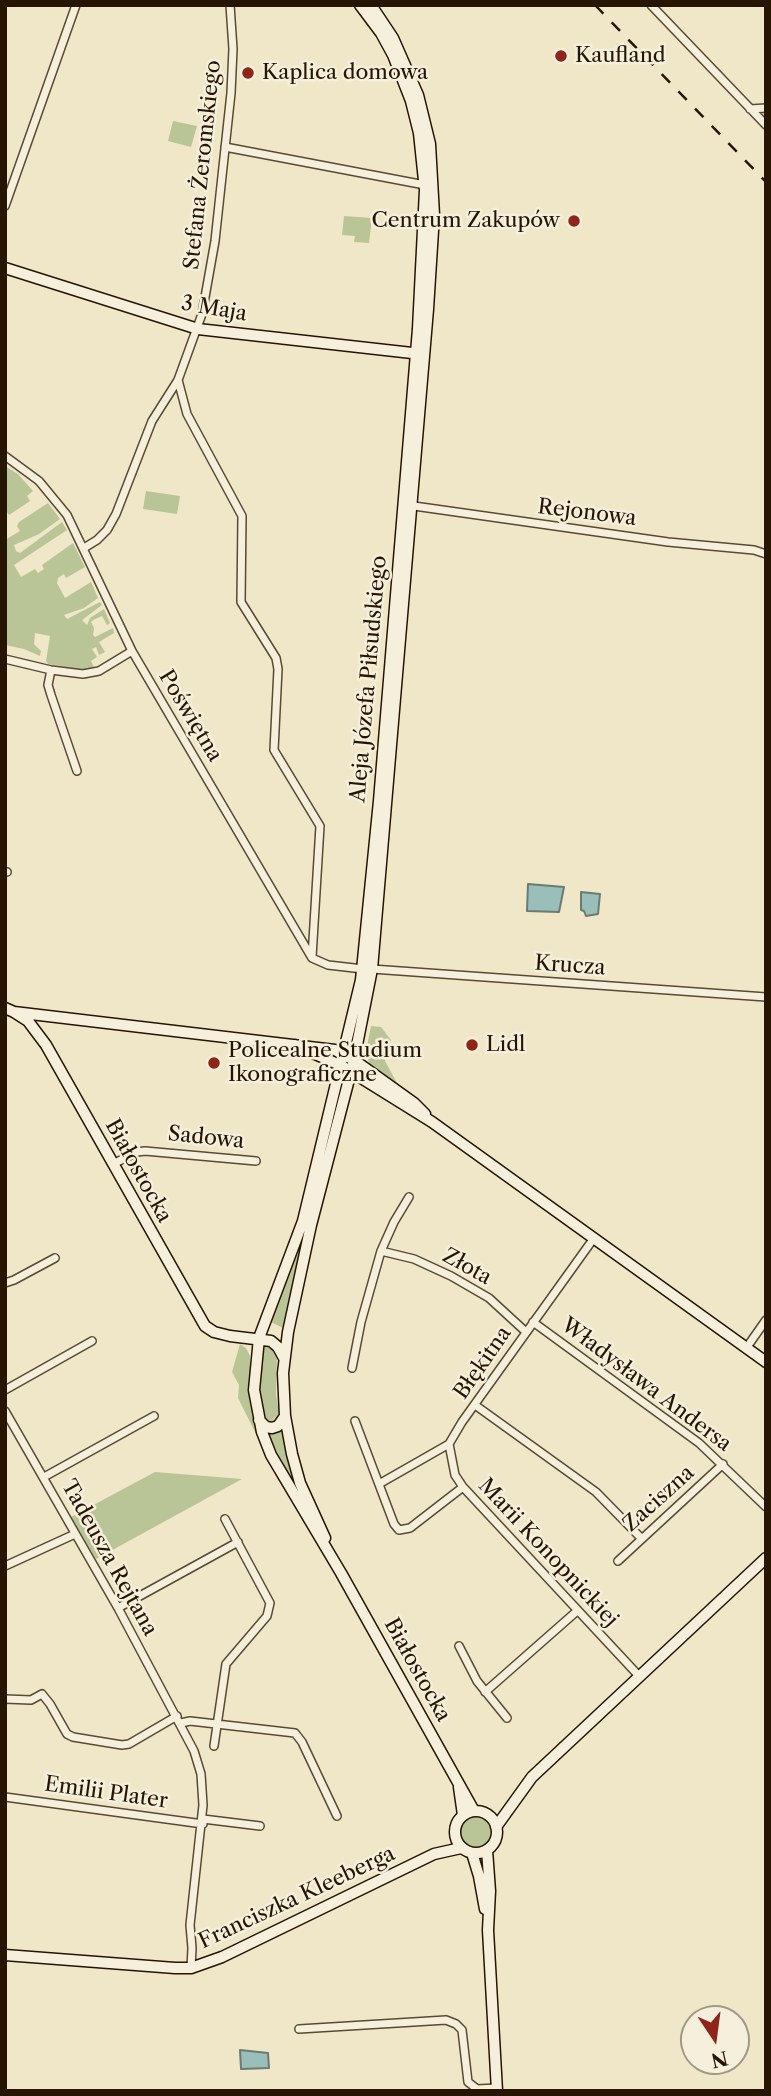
<!DOCTYPE html>
<meta charset="utf-8">
<style>
body{margin:0}
#map{position:relative;width:771px;height:2096px;overflow:hidden;background:#efe7c8;font-family:"Libre Caslon Text",serif}
canvas{display:block}
.frame{position:absolute;inset:0;border:7px solid #261501;pointer-events:none}
.north{position:absolute;left:680px;top:2005px;width:70px;height:70px;box-sizing:border-box;background:#f5efdb;border:2px solid #a29884;border-radius:50%;rotate:167deg;font-size:19px;font-weight:700;line-height:28px;text-align:center;color:#261501}
.north::after{content:'';display:block;margin:auto;width:24px;height:32px;background:#8f2418;clip-path:polygon(50% 0,100% 100%,50% 72%,0 100%)}
</style>
<div id="map">
<canvas width="771" height="2096"></canvas>
<div class="frame"></div>
<div class="north">N</div>
</div>
<script>
const ctx = document.querySelector('canvas').getContext('2d');
ctx.lineJoin = 'round';
function fillPath(path, color) { ctx.fillStyle = color; ctx.fill(path, 'evenodd'); }
const poly = rows => new Path2D(rows.map(r => 'M' + r).join(''));
function strokePath(path, color, width, dash) { ctx.strokeStyle = color; ctx.lineWidth = width; ctx.lineCap = dash ? 'butt' : 'round'; ctx.setLineDash(dash || []); ctx.stroke(path); }
function label(font, color, halo, rows, align = 'center') {
  ctx.font = font + ' "Libre Caslon Text",serif'; ctx.lineWidth = 5; ctx.setLineDash([]); ctx.textBaseline = 'middle'; ctx.strokeStyle = halo; ctx.fillStyle = color; for (const [text, x, y, turn = 0] of rows) {
    ctx.save(); ctx.translate(x, y); ctx.rotate((+turn || 0) * Math.PI / 180); ctx.textAlign = isNaN(turn) ? turn : align; if (halo) ctx.strokeText(text, 0, 0); ctx.fillText(text, 0, 0); ctx.restore();
  }
}
const green = poly([
 [173,121,197,126,191,147,168,141],
 [344,216,372,218,369,243,354,242,355,236,342,235],
 [5,466,18,474,33,491,27,496,30,501,9,515,5,509],
 [146,491,180,496,177,514,143,509],
 [48,503,60,519,39,534,14,545,16,551,20,553,62,522,67,530,14,565,21,577,35,569,38,573,44,569,42,565,73,543,85,567,66,578,64,574,58,578,57,583,65,598,91,582,98,598,84,608,64,615,67,619,100,602,102,605,82,620,87,625,90,618,104,609,110,623,107,625,102,616,93,620,91,622,94,628,93,635,95,637,113,628,114,633,99,642,105,652,99,655,96,647,92,649,97,657,91,661,94,667,84,670,48,664,46,661,50,636,35,633,34,644,41,651,40,656,24,649,5,645,5,540,20,531,17,526,19,522],
 [371,1026,381,1027,391,1040,385,1061,397,1083,369,1063,366,1051],
 [301,1245,283,1328,271,1322],
 [240,1344,246,1348,250,1356,250,1403,265,1452,238,1398,239,1385,232,1372],
 [267,1344,274,1348,277,1355,276,1394,279,1413,271,1422,264,1419,259,1383,263,1346],
 [282,1430,289,1467,295,1486,267,1433,275,1433],
 [155,1472,242,1479,96,1559,71,1517],
 '459 1833a16 16 0 1 1 32 0a16 16 0 1 1-32 0Z'
]);
const water = poly([
 [528,884,564,887,559,912,527,911,528,884],
 [581,892,600,894,598,914,586,916,584,911,581,910,581,892],
 [240,2050,268,2053,269,2068,241,2069,240,2050]
]);
const street = poly([
 [651,5,766,125],
 [750,109,766,108],
 [225,147,425,185],
 [5,206,76,5],
 [178,380,187,414,242,516,241,602,276,658,278,669,274,750,320,826,312,957],
 [5,456,39,481,67,515,132,651,312,958,328,965,363,969],
 [407,505,668,542,754,550,766,554],
 [84,548,97,540,107,530,116,514,152,421,178,380,202,314,215,241,231,93,233,49,230,5],
 [5,659,51,670,83,674,99,671,132,651],
 [51,670,48,685,51,695,77,771],
 [5,872,7,872],
 [372,969,766,997],
 [113,1164,137,1152,145,1151,256,1161],
 [381,1251,394,1222,409,1197],
 [5,1283,14,1280,55,1258],
 [533,1322,699,1443,766,1507],
 [747,1347,766,1320],
 [352,1368,361,1322,381,1251,414,1259,451,1276,489,1298,526,1332],
 [5,1390,92,1341],
 [475,1405,596,1492,641,1538],
 [5,1411,118,1608,194,1751,201,1774,203,1805,190,1925,192,1948,191,1968],
 [355,1421,394,1524,399,1530,410,1528,463,1487],
 [449,1444,455,1475,463,1487,639,1676],
 [44,1477,154,1416],
 [379,1484,449,1444,462,1422,594,1238],
 [618,1561,723,1464],
 [5,1566,75,1534],
 [118,1608,238,1542],
 [459,1646,477,1681,507,1718],
 [485,1692,577,1611],
 [5,1699,31,1700,42,1694,50,1704,67,1734,73,1737,122,1745,129,1744,177,1716],
 [181,1723,190,1721,295,1733,302,1742,337,1816],
 [214,1746,226,1664,267,1616,270,1603,225,1519],
 [5,1797,203,1824],
 [203,1819,260,1826],
 [299,2029,446,2020,456,2024,462,2030,468,2082,477,2089,497,2088]
]);
const secondary = poly([
 [360,5,381,33,393,55,411,101,419,133,425,190,418,329,379,801,361,980,303,1221,259,1338,254,1390,262,1432,271,1455,341,1573,474,1811],
 [5,268,198,329,421,354],
 [5,1008,14,1012,335,1050,354,1060,414,1103,425,1114],
 [14,1012,28,1021,46,1045,205,1326,214,1332,230,1336,271,1341,278,1347,284,1358],
 [295,1045,342,1066,432,1122,766,1362],
 [259,1420,266,1427,272,1428,278,1426,285,1416],
 [325,1538,300,1483,292,1454,285,1416,283,1373,288,1332,311,1225,354,1060,372,969,428,309,434,215,430,144,418,95,393,38,371,5],
 [459,1787,463,1815],
 '455 1832a21 21 0 1 1 42 0a21 21 0 1 1-42 0Z',
 [496,1827,532,1777,766,1558],
 [487,1850,490,1891,488,1930,497,2091],
 [472,1853,479,1876,485,1909],
 [5,1955,175,1968,191,1968,222,1957,434,1854,461,1848]
]);
const rail = poly([
 [595,5,766,182]
]);
const markers = [
 [561,56,7,"#8f2418"],
 [248,73,7,"#8f2418"],
 [574,221,7,"#8f2418"],
 [472,1045,7,"#8f2418"],
 [214,1063,7,"#8f2418"]
];
const poiNames = [
 ["Kaufland",575,56],
 ["Kaplica domowa",262,73],
 ["Centrum Zakupów",560,221,"right"],
 ["Lidl",486,1045],
 ["Policealne Studium",228,1051],
 ["Ikonograficzne",228,1075]
];
const streetNames = [
 ["Stefana Żeromskiego",203,165,-84],
 ["3 Maja",214,309,10],
 ["Rejonowa",587,513,7],
 ["Aleja Józefa Piłsudskiego",369,679,-85],
 ["Poświętna",190,716,59],
 ["Krucza",570,966,4],
 ["Sadowa",206,1138,6],
 ["Białostocka",138,1171,61],
 ["Złota",467,1267,29],
 ["Błękitna",483,1363,-55],
 ["Władysława Andersa",646,1385,37],
 ["Zaciszna",659,1499,-42],
 ["Marii Konopnickiej",548,1553,47],
 ["Tadeusza Rejtana",109,1558,61],
 ["Białostocka",417,1670,61],
 ["Emilii Plater",106,1793,8],
 ["Franciszka Kleeberga",297,1898,-25]
];
fillPath(green, '#b9c596');
fillPath(water, '#9abfba');
strokePath(water, '#6c7b70', 2);
strokePath(street, '#584a33', 10);
strokePath(secondary, '#261501', 13);
strokePath(street, '#f5efdb', 7);
strokePath(secondary, '#f5efdb', 10);
strokePath(rail, '#261501', 2.5, [12, 12]);
for (const [x, y, r, color] of markers) { const dot = new Path2D(); dot.arc(x, y, r, 0, 2 * Math.PI); ctx.fillStyle = color; ctx.fill(dot); strokePath(dot, '#f5efdb', 2.5); }
label('21px', '#261501', '#f5efdb', poiNames, 'left');
label('21px', '#261501', '#f5efdb', streetNames);
</script>
